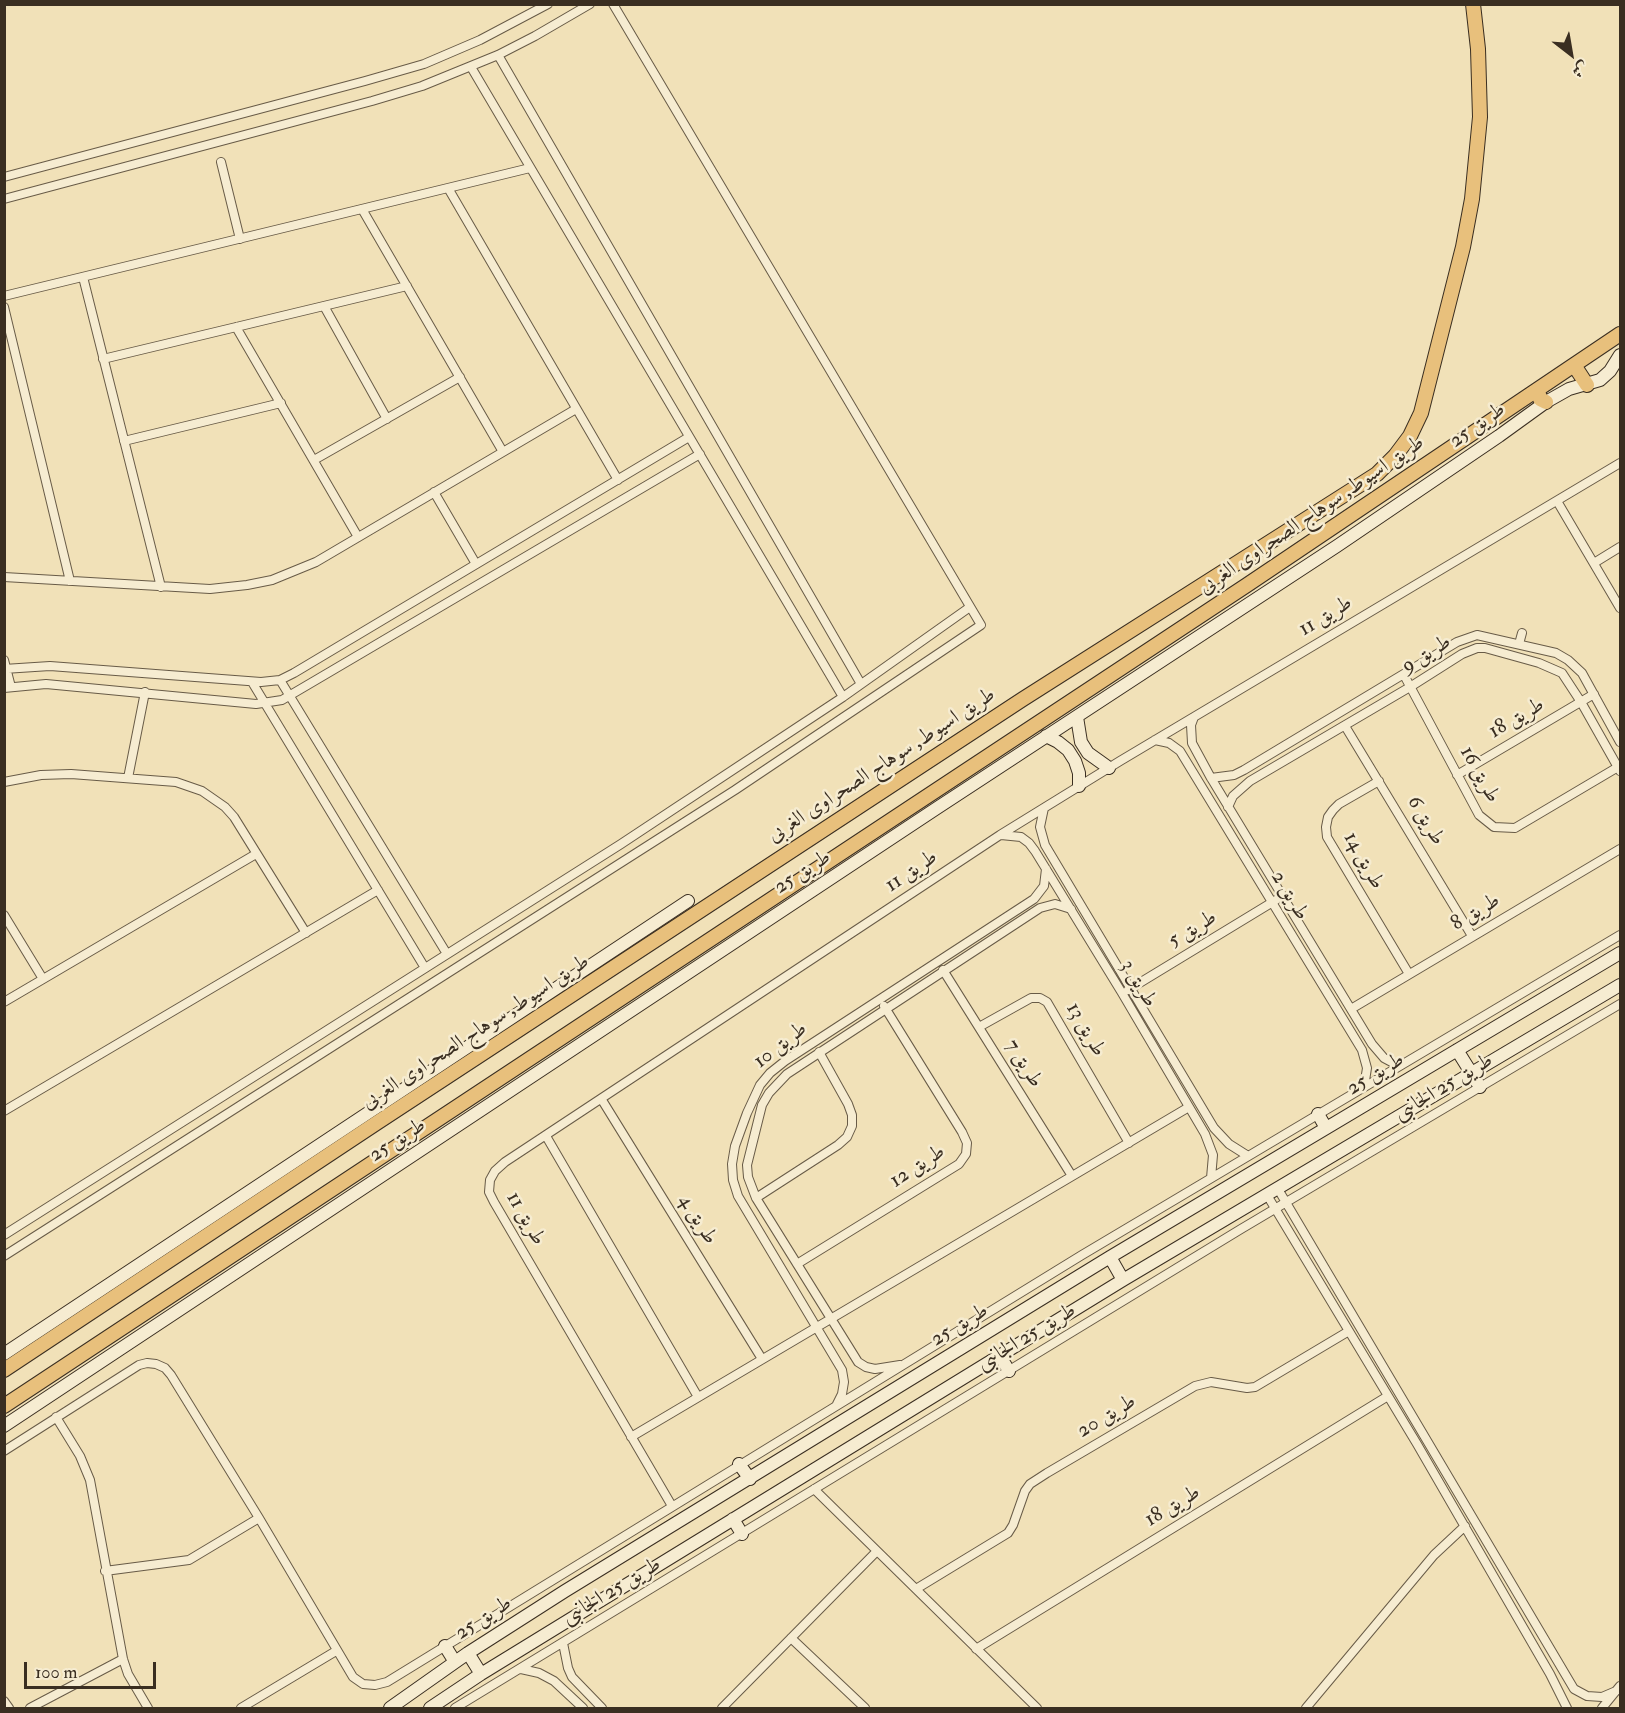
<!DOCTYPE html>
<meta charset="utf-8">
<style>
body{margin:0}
#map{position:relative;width:1625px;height:1713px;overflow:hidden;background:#f1e1b8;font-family:"IM FELL Double Pica",Amiri,serif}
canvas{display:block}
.frame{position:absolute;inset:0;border:6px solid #3a2e21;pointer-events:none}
.north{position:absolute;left:1541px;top:24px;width:60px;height:60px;-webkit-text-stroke:4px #f6ecd1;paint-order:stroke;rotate:149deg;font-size:16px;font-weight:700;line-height:24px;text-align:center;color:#3a2e21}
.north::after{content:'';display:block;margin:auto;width:21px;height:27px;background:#3a2e21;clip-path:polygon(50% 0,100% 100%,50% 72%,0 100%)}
.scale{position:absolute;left:24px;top:1662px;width:132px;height:27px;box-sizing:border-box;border:3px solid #3a2e21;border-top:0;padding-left:8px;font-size:18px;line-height:21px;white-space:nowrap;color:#3a2e21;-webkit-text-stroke:4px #f6ecd1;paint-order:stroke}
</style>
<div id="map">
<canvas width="1625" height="1713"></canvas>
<div class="frame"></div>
<div class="north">ش</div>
<div class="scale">100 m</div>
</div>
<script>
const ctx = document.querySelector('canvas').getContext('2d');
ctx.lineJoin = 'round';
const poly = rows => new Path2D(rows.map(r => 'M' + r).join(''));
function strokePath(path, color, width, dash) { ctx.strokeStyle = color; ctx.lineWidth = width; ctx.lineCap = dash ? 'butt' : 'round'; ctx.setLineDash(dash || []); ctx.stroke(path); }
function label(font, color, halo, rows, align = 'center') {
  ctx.font = font + ' "IM FELL Double Pica",Amiri,serif'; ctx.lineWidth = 5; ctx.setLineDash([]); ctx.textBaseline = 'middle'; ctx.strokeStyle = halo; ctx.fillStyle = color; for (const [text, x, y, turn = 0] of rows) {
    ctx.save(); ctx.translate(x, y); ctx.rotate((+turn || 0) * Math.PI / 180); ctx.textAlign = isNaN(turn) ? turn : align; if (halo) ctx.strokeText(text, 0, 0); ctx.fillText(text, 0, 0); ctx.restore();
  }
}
const street = poly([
 [498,55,861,684],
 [471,67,843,697],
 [221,162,240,239],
 [4,177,365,81,424,64,480,40,548,4],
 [448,188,618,480],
 [4,199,372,101,422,86,498,55,535,36,590,4],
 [362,209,503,452],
 [83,277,161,587],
 [4,296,530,168],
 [324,306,387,419],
 [4,307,70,581],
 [236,327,358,537],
 [103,359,407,286],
 [124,441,281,403],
 [314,460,460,377],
 [434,492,476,564],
 [1557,501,1620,608],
 [1594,563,1620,547],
 [4,577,210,589,247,585,272,580,316,562,576,409],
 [1519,644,1522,633],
 [4,660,11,687],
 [4,669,50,666,261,682,280,680,294,673,689,437],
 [1404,675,1479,815,1494,827,1515,828,1618,767],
 [280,680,447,954],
 [252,682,425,968],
 [4,688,46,684,256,704,282,700,700,454],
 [1194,717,1191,725,1192,743,1211,778,1372,1044,1384,1058,1399,1066],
 [1345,726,1472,936],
 [1155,740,1169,743,1180,751,1362,1050,1367,1068,1364,1087],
 [1457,775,1594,694],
 [128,778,145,692],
 [1211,778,1234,775,1244,770,1457,642,1477,635,1556,653,1568,660,1582,673,1620,742],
 [1379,781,1339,804,1333,810,1328,817,1326,827,1327,837,1409,974],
 [4,782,41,775,71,774,176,782,202,791,225,807,234,817,306,933],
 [1228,807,1233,796,1250,781,1410,687,1462,654,1477,648,1485,648,1539,663,1562,673,1581,702,1620,771],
 [1044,808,1040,827,1045,845,1214,1128,1229,1144,1248,1156],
 [1001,835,1021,837,1029,843,1035,851,1122,993,1205,1134,1213,1155,1211,1178],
 [4,915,43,979],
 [943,970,1072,1176],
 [1128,990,1276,900],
 [4,1002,256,854],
 [1351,1009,1620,849],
 [979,1027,1031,998,1040,998,1047,1002,1129,1143],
 [602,1100,762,1359],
 [4,1111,378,890],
 [546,1136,698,1397],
 [1278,1189,1574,1689,1587,1696,1602,1697,1616,1691],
 [1267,1195,1417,1444,1550,1674,1567,1708],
 [756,1198,838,1145,847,1137,852,1126,852,1115,848,1104,819,1052],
 [4,1235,621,844,843,697,970,607],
 [4,1256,735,790,981,625,613,4],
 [797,1264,959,1164,966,1154,967,1143,962,1132,884,1006],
 [900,1365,875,1369,866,1367,858,1362,756,1198,748,1177,747,1165,762,1105,769,1093,787,1074,1040,908,1055,904,1071,909],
 [837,1404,842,1394,844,1382,842,1370,738,1196,733,1180,732,1164,735,1146,747,1113,760,1085,770,1073,785,1061,1034,899,1044,886,1046,869],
 [56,1417,80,1456,90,1480,123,1659,128,1674,148,1708],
 [631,1437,1189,1107],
 [4,1451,139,1365,147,1363,156,1364,165,1368,171,1375,259,1518,353,1677,363,1684,375,1685,387,1682,1082,1255,1620,935],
 [814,1489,1037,1708],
 [672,1506,494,1202,489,1192,490,1180,495,1171,505,1162,1000,835,1120,761,1620,463],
 [105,1571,189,1560,259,1518],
 [916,1589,1008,1533,1013,1525,1025,1491,1030,1484,1047,1473,1195,1386,1211,1382,1247,1388,1255,1387,1349,1331],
 [791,1638,865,1708],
 [563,1643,568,1668,572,1677,602,1708],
 [976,1649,1388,1396],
 [521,1669,539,1673,554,1681,583,1708],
 [4,1701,9,1708],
 [30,1708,123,1659],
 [241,1708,336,1651],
 [455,1708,1241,1229,1620,1004],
 [722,1708,877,1551],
 [1306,1708,1434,1555,1465,1526],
 [1602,1708,1620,1686]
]);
const secondary = poly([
 [1077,717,1081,742,1088,753,1109,768],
 [1046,736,1058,742,1068,750,1075,761,1079,773,1079,786],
 [1457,1050,1480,1087],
 [1318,1114,1326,1128],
 [1110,1257,1123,1280],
 [4,1354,688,901],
 [1000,1356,1009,1371],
 [4,1426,937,808,1337,546,1499,436,1546,402,1569,389,1600,380,1610,371,1620,355],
 [739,1464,750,1479],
 [733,1519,742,1534],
 [445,1646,455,1662],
 [468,1653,481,1674],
 [390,1708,468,1653,565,1591,1110,1257,1620,953],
 [430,1708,481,1674,1123,1280,1620,985]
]);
const primary = poly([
 [1574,365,1587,385],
 [1538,390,1540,399,1546,402],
 [4,1370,378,1122,1023,699,1377,474,1395,456,1410,436,1421,413,1463,247,1472,199,1480,117,1478,49,1473,4],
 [4,1406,1247,585,1620,334]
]);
const streetNames = [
 ["طريق 25",1478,426,-35],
 ["طريق اسيوط, سوهاج الصحراوى الغربى",1312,516,-34],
 ["طريق 11",1326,617,-31],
 ["طريق 9",1427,655,-32],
 ["طريق 18",1517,719,-30],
 ["طريق اسيوط, سوهاج الصحراوى الغربى",882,766,-33],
 ["طريق 16",1479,775,61],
 ["طريق 6",1425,821,59],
 ["طريق 14",1363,861,61],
 ["طريق 11",912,872,-34],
 ["طريق 25",803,873,-33],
 ["طريق 2",1289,896,59],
 ["طريق 8",1476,913,-31],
 ["طريق 5",1193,930,-31],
 ["طريق 3",1138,984,59],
 ["طريق 13",1085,1030,60],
 ["طريق اسيوط, سوهاج الصحراوى الغربى",476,1033,-33],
 ["طريق 10",781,1046,-38],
 ["طريق 7",1023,1064,58],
 ["طريق 25",1376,1075,-31],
 ["طريق 25 الجانبى",1444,1088,-31],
 ["طريق 25",398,1141,-33],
 ["طريق 12",918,1167,-33],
 ["طريق 11",525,1219,60],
 ["طريق 4",697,1220,58],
 ["طريق 25",960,1326,-31],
 ["طريق 25 الجانبى",1027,1338,-31],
 ["طريق 20",1107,1417,-31],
 ["طريق 18",1173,1507,-31],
 ["طريق 25 الجانبى",612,1592,-31],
 ["طريق 25",484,1619,-33]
];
strokePath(street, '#685b47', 10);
strokePath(secondary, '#3a2e21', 14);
strokePath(primary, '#3a2e21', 16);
strokePath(street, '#f6ecd1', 8);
strokePath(secondary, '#f6ecd1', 12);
strokePath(primary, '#e8c07c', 14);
label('21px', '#3a2e21', '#f6ecd1', streetNames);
</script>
